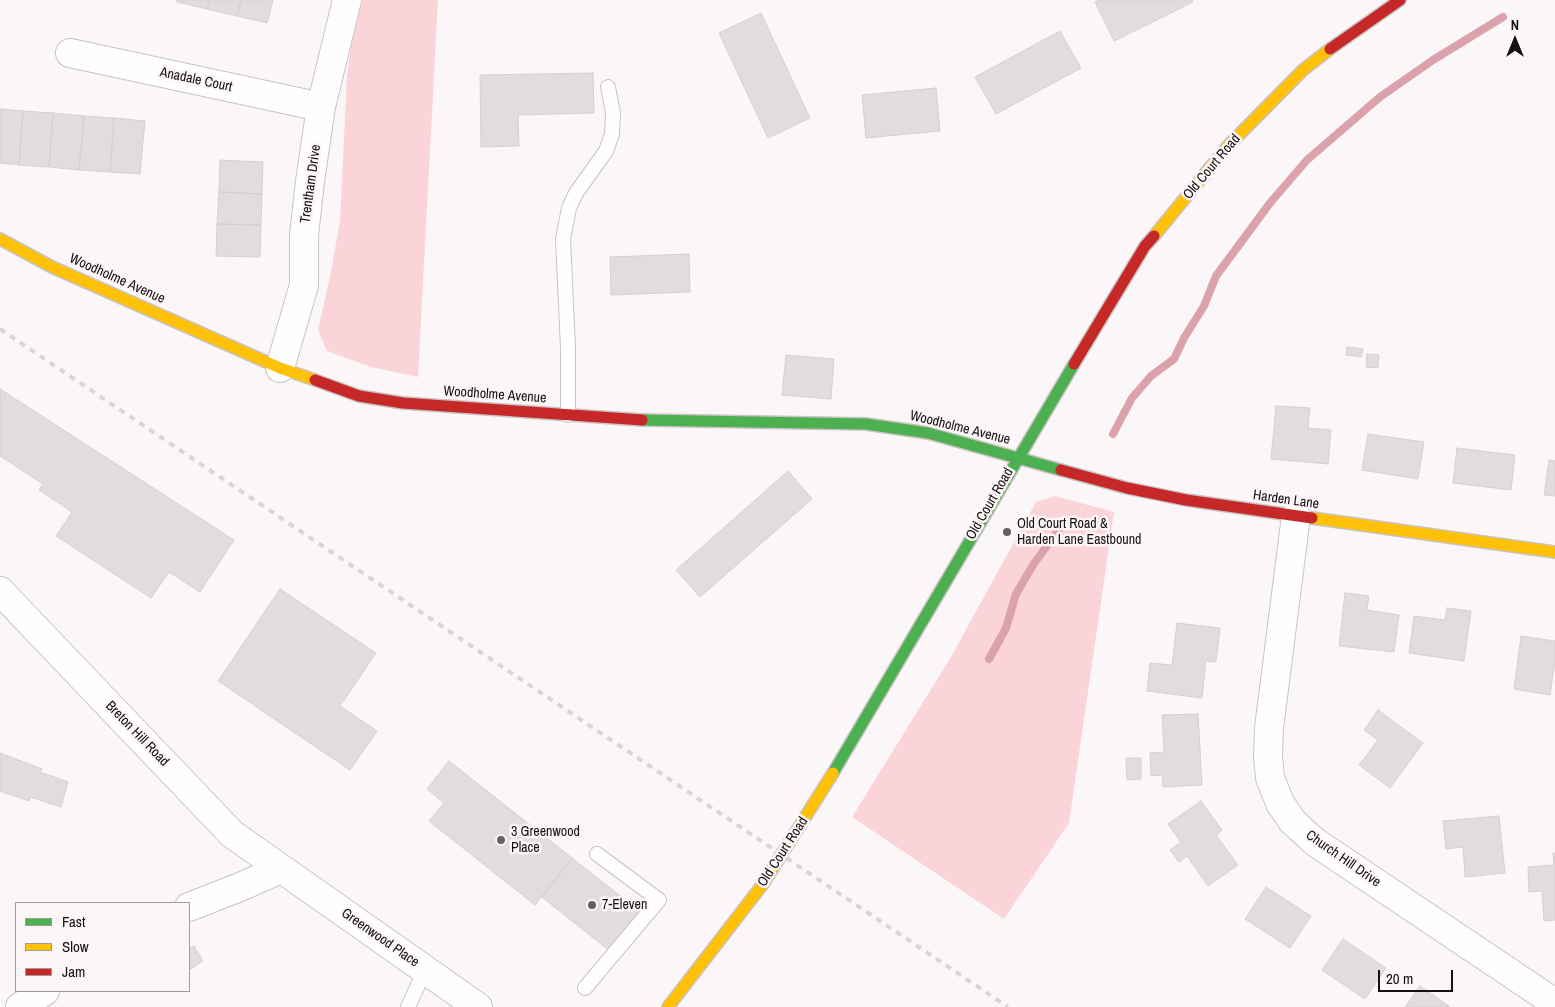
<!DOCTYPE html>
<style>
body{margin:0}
#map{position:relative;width:1555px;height:1007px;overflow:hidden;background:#fbf7f8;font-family:"Archivo Narrow",sans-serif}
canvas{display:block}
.legend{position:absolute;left:15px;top:902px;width:175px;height:90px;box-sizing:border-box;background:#fcf6f7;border:1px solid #a09a9b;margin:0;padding:6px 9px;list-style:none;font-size:15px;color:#170f10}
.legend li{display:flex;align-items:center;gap:10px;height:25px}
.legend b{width:25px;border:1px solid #a09a9b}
.north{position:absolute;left:1490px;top:15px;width:50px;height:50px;-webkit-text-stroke:4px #fcf6f7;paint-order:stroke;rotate:0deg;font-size:14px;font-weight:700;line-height:20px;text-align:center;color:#170f10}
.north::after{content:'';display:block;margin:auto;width:18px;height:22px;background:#170f10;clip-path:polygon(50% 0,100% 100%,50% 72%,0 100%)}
.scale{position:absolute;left:1378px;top:970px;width:75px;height:22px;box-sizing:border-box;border:2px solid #170f10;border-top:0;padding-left:6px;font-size:15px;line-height:18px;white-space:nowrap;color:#170f10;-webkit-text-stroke:4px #fcf6f7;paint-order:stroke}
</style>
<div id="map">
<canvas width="1555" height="1007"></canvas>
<ul class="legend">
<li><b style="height:6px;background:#4caf50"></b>Fast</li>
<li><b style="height:6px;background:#ffc107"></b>Slow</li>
<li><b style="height:6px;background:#c62828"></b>Jam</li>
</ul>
<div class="north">N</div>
<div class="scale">20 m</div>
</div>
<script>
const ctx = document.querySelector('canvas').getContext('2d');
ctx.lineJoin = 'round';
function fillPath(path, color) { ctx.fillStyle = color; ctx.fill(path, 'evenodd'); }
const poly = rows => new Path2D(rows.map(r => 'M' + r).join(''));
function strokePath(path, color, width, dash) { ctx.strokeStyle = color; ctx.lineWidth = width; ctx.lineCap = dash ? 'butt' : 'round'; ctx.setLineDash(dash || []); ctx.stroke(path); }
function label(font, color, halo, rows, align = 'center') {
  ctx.font = font + ' "Archivo Narrow",sans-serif'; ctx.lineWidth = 5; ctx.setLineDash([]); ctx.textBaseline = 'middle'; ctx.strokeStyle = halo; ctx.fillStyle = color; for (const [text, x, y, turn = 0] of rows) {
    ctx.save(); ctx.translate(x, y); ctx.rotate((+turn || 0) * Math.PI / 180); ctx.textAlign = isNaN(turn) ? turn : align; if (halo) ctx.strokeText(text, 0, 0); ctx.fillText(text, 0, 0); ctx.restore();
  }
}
const green = poly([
 [363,0,438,0,418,377,371,367,327,351,318,330,330,277,340,221,347,74,354,26],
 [1055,496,1114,512,1069,823,1004,919,852,817,951,657,1036,502]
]);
const stream = poly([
 [1113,434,1132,398,1151,376,1174,359,1184,338,1204,306,1216,276,1270,203,1307,160,1380,97,1433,60,1503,17],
 [989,659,1006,628,1016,594,1033,565,1065,521]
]);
const building = poly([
 [177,0,209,0,207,9,177,2,177,0],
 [209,0,241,0,237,16,207,9,209,0],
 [241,0,273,0,267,23,237,16,241,0],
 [1099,0,1192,0,1193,2,1114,41,1095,2,1099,0],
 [761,13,810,118,768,138,719,33,761,13],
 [1060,31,1081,68,996,114,975,77,1060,31],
 [593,73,594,113,518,115,519,146,481,147,480,75,593,73],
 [936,88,940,131,866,138,862,95,936,88],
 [0,109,23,111,19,165,0,163,0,109],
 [23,111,53,113,49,167,19,165,23,111],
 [53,113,84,116,79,170,49,167,53,113],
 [84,116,114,118,110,172,79,170,84,116],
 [114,118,145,121,140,174,110,172,114,118],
 [220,160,263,162,262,194,219,192,220,160],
 [219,192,262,194,261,225,217,224,219,192],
 [217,224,261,225,260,257,216,256,217,224],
 [689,254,690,292,611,295,610,257,689,254],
 [1347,347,1363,349,1361,357,1346,355,1347,347],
 [1367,354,1379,355,1378,368,1366,367,1367,354],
 [786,355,834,359,831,399,782,395,786,355],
 [0,389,234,540,200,592,169,572,151,598,56,536,72,512,39,490,43,484,0,456,0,389],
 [1276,406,1310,408,1308,428,1331,430,1328,464,1271,459,1276,406],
 [1368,434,1424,442,1418,479,1362,470,1368,434],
 [1457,448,1515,455,1511,490,1453,483,1457,448],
 [1549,460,1555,461,1555,496,1544,495,1549,460],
 [788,471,812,499,700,597,676,570,788,471],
 [280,589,376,653,340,706,377,731,350,770,218,681,280,589],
 [1345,593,1369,596,1367,610,1399,615,1394,652,1339,646,1345,593],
 [1447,608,1471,611,1464,661,1409,653,1414,616,1445,620,1447,608],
 [1177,623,1220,628,1216,662,1206,661,1202,698,1147,691,1150,663,1172,665,1177,623],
 [1521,636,1555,641,1555,661,1550,695,1514,689,1521,636],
 [1378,710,1423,743,1390,788,1359,765,1378,740,1364,730,1378,710],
 [1198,714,1202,785,1163,787,1162,775,1151,776,1150,753,1164,752,1162,715,1198,714],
 [0,753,42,769,40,772,68,782,61,807,30,797,29,801,0,791,0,753],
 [1126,758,1141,758,1141,779,1127,780,1126,758],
 [449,761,572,858,535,905,429,821,444,803,427,789,449,761],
 [1201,801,1222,830,1216,835,1238,865,1208,886,1187,856,1179,862,1170,850,1181,842,1168,824,1201,801],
 [1499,816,1505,873,1465,877,1463,847,1446,849,1443,821,1499,816],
 [1553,853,1555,853,1555,920,1544,921,1542,891,1529,892,1528,867,1554,865,1553,853],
 [572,858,642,913,611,952,542,897,572,858],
 [1266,887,1311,916,1290,948,1245,919,1266,887],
 [1343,939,1386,968,1365,999,1322,970,1343,939],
 [194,946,203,961,189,970,189,949,194,946],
 [1420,986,1450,1007,1405,1007,1420,986]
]);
const lane = poly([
 [568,415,568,348,563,239,569,208,576,193,606,151,612,134,613,113,608,87],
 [585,988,659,900,597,854],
 [408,1007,425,970]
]);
const street = poly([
 [70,53,321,107],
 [280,368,304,285,304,235,310,181,321,107,347,0],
 [1296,516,1269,728,1268,756,1270,778,1280,803,1293,822,1315,842,1555,1003],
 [0,591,232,834,478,1007],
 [189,907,240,887,281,869],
 [20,1007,45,991]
]);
const fast = poly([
 [642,420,866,424,928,433,1061,470],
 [833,773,1074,364]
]);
const slow = poly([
 [1154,236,1227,147,1303,70,1330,49],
 [0,239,52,267,280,368,315,380],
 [1312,518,1555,552],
 [668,1007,763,884,833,773]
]);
const jam = poly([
 [1330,49,1400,0],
 [1074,364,1145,246,1154,236],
 [315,380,359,396,403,403,642,420],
 [1061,470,1127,488,1186,500,1312,518]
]);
const rail = poly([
 [0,329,1008,1007]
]);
const markers = [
 [1007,532,5,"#676061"],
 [501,840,5,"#676061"],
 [592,905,5,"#676061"]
];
const streetNames = [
 ["Anadale Court",196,80,12],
 ["Old Court Road",1212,167,-50],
 ["Trentham Drive",311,184,-82],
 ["Woodholme Avenue",117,279,24],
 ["Woodholme Avenue",495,395,4],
 ["Woodholme Avenue",960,428,14],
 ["Harden Lane",1286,500,8],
 ["Old Court Road",990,504,-60],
 ["Breton Hill Road",137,734,46],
 ["Old Court Road",783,852,-57],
 ["Church Hill Drive",1343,859,35],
 ["Greenwood Place",380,938,35]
];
const poiNames = [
 ["Old Court Road &",1017,524],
 ["Harden Lane Eastbound",1017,540],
 ["3 Greenwood",511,832],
 ["Place",511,848],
 ["7-Eleven",602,905]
];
fillPath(green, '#fbd4da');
strokePath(stream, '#dba2ac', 8);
fillPath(building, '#e3dcdd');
strokePath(building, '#d6cfd0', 1);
strokePath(lane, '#cac3c4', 16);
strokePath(street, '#cac3c4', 30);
strokePath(fast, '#cac3c4', 14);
strokePath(slow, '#cac3c4', 14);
strokePath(jam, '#cac3c4', 14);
strokePath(lane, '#fefefe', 14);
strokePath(street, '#fefefe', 28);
strokePath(fast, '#4caf50', 11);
strokePath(slow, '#ffc107', 11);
strokePath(jam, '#c62828', 11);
strokePath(rail, '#d7d6d6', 4, [6, 6]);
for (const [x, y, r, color] of markers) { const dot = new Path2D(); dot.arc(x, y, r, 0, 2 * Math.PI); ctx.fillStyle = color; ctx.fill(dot); strokePath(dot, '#fcf6f7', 2); }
label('14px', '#170f10', '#fcf6f7', streetNames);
label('14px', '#170f10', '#fcf6f7', poiNames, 'left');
</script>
